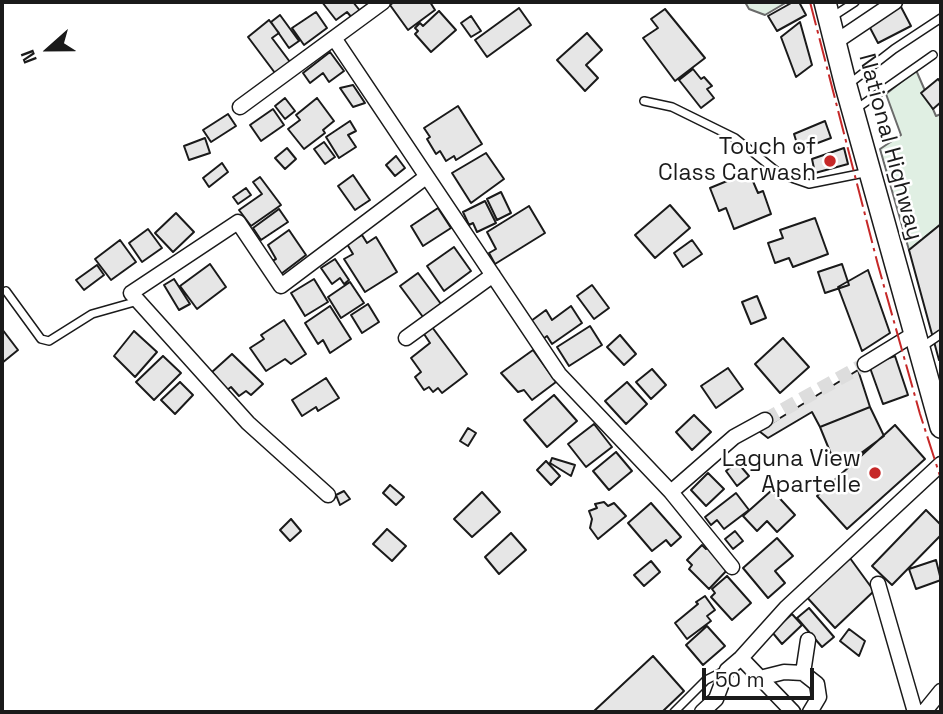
<!DOCTYPE html>
<style>
body{margin:0}
#map{position:relative;width:943px;height:714px;overflow:hidden;background:#fff;font-family:"Space Grotesk",sans-serif}
canvas{display:block}
.frame{position:absolute;inset:0;border:4px solid #1a1a1a;pointer-events:none}
.north{position:absolute;left:14px;top:14px;width:70px;height:70px;-webkit-text-stroke:5px #fff;paint-order:stroke;rotate:249deg;font-size:19px;font-weight:700;line-height:28px;text-align:center;color:#1a1a1a}
.north::after{content:'';display:block;margin:auto;width:24px;height:32px;background:#1a1a1a;clip-path:polygon(50% 0,100% 100%,50% 72%,0 100%)}
.scale{position:absolute;left:702px;top:668px;width:112px;height:32px;box-sizing:border-box;border:4px solid #1a1a1a;border-top:0;padding-left:9px;font-size:21px;line-height:24px;white-space:nowrap;color:#1a1a1a;-webkit-text-stroke:5px #fff;paint-order:stroke}
</style>
<div id="map">
<canvas width="943" height="714"></canvas>
<div class="frame"></div>
<div class="north">N</div>
<div class="scale">50 m</div>
</div>
<script>
const ctx = document.querySelector('canvas').getContext('2d');
ctx.lineJoin = 'round';
function fillPath(path, color) { ctx.fillStyle = color; ctx.fill(path, 'evenodd'); }
const poly = rows => new Path2D(rows.map(r => 'M' + r).join(''));
function strokePath(path, color, width, dash) { ctx.strokeStyle = color; ctx.lineWidth = width; ctx.lineCap = dash ? 'butt' : 'round'; ctx.setLineDash(dash || []); ctx.stroke(path); }
function label(font, color, halo, rows, align = 'center') {
  ctx.font = font + ' "Space Grotesk",sans-serif'; ctx.lineWidth = 5; ctx.setLineDash([]); ctx.textBaseline = 'middle'; ctx.strokeStyle = halo; ctx.fillStyle = color; for (const [text, x, y, turn = 0] of rows) {
    ctx.save(); ctx.translate(x, y); ctx.rotate((+turn || 0) * Math.PI / 180); ctx.textAlign = isNaN(turn) ? turn : align; if (halo) ctx.strokeText(text, 0, 0); ctx.fillText(text, 0, 0); ctx.restore();
  }
}
const green = poly([
 [745,2,787,2,765,15,749,9,745,2],
 [916,70,936,116,941,114,941,224,909,250,880,149,901,135,886,94,916,70]
]);
const building = poly([
 [322,2,353,2,361,12,353,19,347,12,336,20,322,2],
 [394,2,430,2,435,10,408,30,390,5,394,2],
 [793,2,799,2,806,15,777,31,768,16,793,2],
 [900,5,911,26,878,43,867,22,900,5],
 [519,8,531,25,487,57,475,40,519,8],
 [665,9,705,58,675,81,643,38,658,28,651,19,665,9],
 [439,11,456,30,431,52,415,34,418,31,415,28,420,23,423,26,439,11],
 [316,12,327,28,304,45,292,28,316,12],
 [280,15,299,41,289,48,271,22,280,15],
 [471,16,481,31,471,37,461,23,471,16],
 [269,20,279,33,272,38,290,62,275,73,248,37,269,20],
 [800,22,812,65,796,77,781,37,800,22],
 [587,33,602,50,586,65,598,78,585,91,557,60,587,33],
 [330,52,344,71,329,82,323,73,310,83,303,73,330,52],
 [693,69,701,79,704,77,712,86,707,89,714,98,701,108,679,80,693,69],
 [938,79,941,83,941,102,933,109,921,93,938,79],
 [353,85,365,103,353,107,340,88,353,85],
 [285,98,295,111,285,119,275,106,285,98],
 [317,98,334,121,323,130,325,133,304,149,288,129,300,120,296,115,317,98],
 [458,106,482,144,456,160,454,156,446,161,440,151,436,154,427,139,430,137,424,128,458,106],
 [273,109,284,125,261,141,250,125,273,109],
 [228,114,236,126,211,142,203,130,228,114],
 [350,121,356,131,348,135,356,147,339,158,326,137,350,121],
 [825,121,831,138,799,150,794,134,825,121],
 [205,138,210,153,189,160,184,146,205,138],
 [324,142,335,157,325,164,314,149,324,142],
 [287,148,296,159,285,169,275,158,287,148],
 [844,148,848,164,815,173,812,159,844,148],
 [486,153,504,179,471,203,452,173,486,153],
 [396,156,405,168,395,176,386,165,396,156],
 [222,163,228,172,209,187,203,178,222,163],
 [749,172,758,193,763,191,771,214,734,229,726,208,719,211,710,188,749,172],
 [353,175,370,200,355,210,338,186,353,175],
 [260,177,281,205,251,226,239,210,262,194,253,182,260,177],
 [246,188,251,195,238,204,233,197,246,188],
 [501,192,511,213,497,220,487,199,501,192],
 [485,201,496,223,477,232,473,223,469,225,463,212,485,201],
 [670,205,690,228,655,258,635,235,670,205],
 [529,206,545,233,495,264,489,253,496,249,487,232,529,206],
 [438,208,451,228,423,246,411,226,438,208],
 [279,209,288,222,261,240,253,228,279,209],
 [176,213,194,232,173,252,155,233,176,213],
 [815,218,828,254,793,267,789,258,775,263,768,243,783,238,780,230,815,218],
 [941,224,941,359,939,360,909,250,941,224],
 [148,229,162,248,142,262,129,243,148,229],
 [289,230,306,255,281,274,272,261,276,259,268,245,289,230],
 [362,235,367,243,376,237,397,272,365,292,344,259,353,254,347,244,362,235],
 [120,240,136,262,111,280,95,259,120,240],
 [692,240,702,254,683,267,674,253,692,240],
 [454,247,471,271,444,291,427,266,454,247],
 [335,259,349,280,344,284,340,278,332,284,321,268,335,259],
 [210,264,226,287,197,309,180,286,210,264],
 [842,264,849,285,825,293,818,272,842,264],
 [97,265,104,275,84,290,76,280,97,265],
 [868,270,890,333,862,351,838,287,868,270],
 [418,273,441,304,423,317,400,286,418,273],
 [174,279,190,304,179,310,164,285,174,279],
 [314,279,328,302,305,316,291,293,314,279],
 [350,282,364,303,341,318,328,297,350,282],
 [592,285,609,308,594,319,577,296,592,285],
 [757,296,766,318,751,324,742,302,757,296],
 [368,304,379,322,362,333,351,315,368,304],
 [330,306,351,339,330,353,323,340,318,344,305,323,330,306],
 [571,306,582,323,552,344,547,336,543,339,531,321,546,310,552,320,571,306],
 [284,320,306,354,291,364,285,359,266,371,250,348,264,339,261,335,284,320],
 [590,326,602,345,569,366,557,347,590,326],
 [432,327,467,374,442,393,438,388,433,392,429,387,424,390,415,377,421,372,411,358,430,343,424,334,432,327],
 [2,329,18,350,2,363,2,329],
 [134,331,157,352,135,377,114,356,134,331],
 [620,335,636,354,624,365,607,347,620,335],
 [783,338,809,367,780,393,755,364,783,338],
 [533,350,556,382,532,400,524,390,518,392,501,373,533,350],
 [232,354,263,384,251,395,246,391,239,396,231,387,227,390,212,372,232,354],
 [163,356,181,373,154,400,136,382,163,356],
 [895,356,908,395,883,404,869,365,895,356],
 [728,368,743,389,716,408,701,386,728,368],
 [652,369,666,385,651,399,636,382,652,369],
 [858,370,870,407,820,427,812,412,768,438,759,431,858,370],
 [326,378,339,398,318,411,316,407,302,416,292,400,326,378],
 [180,382,193,395,175,414,161,400,180,382],
 [627,382,647,404,626,424,605,401,627,382],
 [554,395,577,421,547,447,524,420,554,395],
 [870,407,884,436,849,462,845,453,833,459,820,427,870,407],
 [694,415,711,432,692,450,676,432,694,415],
 [594,424,612,447,586,467,568,444,594,424],
 [895,425,925,459,847,529,817,496,895,425],
 [468,428,476,433,468,446,460,441,468,428],
 [616,452,632,471,609,490,593,471,616,452],
 [552,458,575,465,571,476,550,463,552,458],
 [546,461,560,476,551,485,537,470,546,461],
 [737,462,749,476,737,486,726,471,737,462],
 [708,473,724,489,706,506,691,490,708,473],
 [390,485,404,497,396,505,383,493,390,485],
 [772,490,795,515,777,532,767,521,757,531,743,516,772,490],
 [344,491,350,499,340,505,336,495,344,491],
 [482,492,500,512,472,537,454,519,482,492],
 [736,493,749,510,724,529,717,520,711,525,705,517,736,493],
 [604,502,608,506,614,503,626,516,598,539,590,528,592,519,589,511,597,508,595,504,604,502],
 [651,503,681,537,671,546,666,540,652,551,628,523,651,503],
 [926,510,941,525,941,535,892,585,872,566,926,510],
 [291,519,301,531,290,541,280,530,291,519],
 [387,529,406,546,392,561,373,544,387,529],
 [735,531,743,541,733,549,725,539,735,531],
 [511,533,526,550,499,574,485,557,511,533],
 [777,538,793,556,775,571,785,583,768,598,743,568,777,538],
 [702,545,706,549,710,546,730,567,709,589,689,569,692,565,687,560,702,545],
 [847,554,874,591,835,628,804,594,847,554],
 [936,560,941,580,916,589,909,569,936,560],
 [651,561,660,572,644,586,634,575,651,561],
 [727,576,751,603,732,620,711,597,715,593,712,589,727,576],
 [705,596,715,610,707,616,711,621,687,639,675,623,698,604,696,602,705,596],
 [809,608,834,637,822,647,797,618,809,608],
 [792,614,802,625,782,644,772,632,792,614],
 [707,626,725,646,703,665,686,645,707,626],
 [849,629,865,641,859,656,840,641,849,629],
 [653,656,684,691,662,712,593,712,653,656]
]);
const minorTunnel = poly([
 [765,420,865,364]
]);
const service = poly([
 [832,17,855,2],
 [849,84,894,49,941,18],
 [644,101,672,107,735,138,780,174,809,184,869,172],
 [856,109,933,55],
 [6,291,41,339,49,341,92,314,138,301],
 [922,347,941,334],
 [674,712,706,680,726,670]
]);
const minor = poly([
 [334,38,559,374,671,492,732,567],
 [834,43,895,2],
 [240,107,383,2],
 [406,338,493,275],
 [865,364,914,334],
 [671,492,734,437,765,420],
 [328,495,248,423,131,293,238,222,281,286,426,177],
 [878,584,915,712],
 [741,658,793,712],
 [803,673,808,640],
 [760,678,784,672,803,673,817,684,819,697,810,712],
 [702,712,716,699,727,670,741,658,786,608,941,464],
 [924,712,941,691]
]);
const primary = poly([
 [825,2,846,86,941,427]
]);
const power = poly([
 [810,2,878,265,920,414,941,479]
]);
const markers = [
 [830,161,7,"#c62828"],
 [875,473,7,"#c62828"]
];
const streetNames = [
 ["National Highway",890,147,75]
];
const poiNames = [
 ["Touch of",816,148],
 ["Class Carwash",816,174],
 ["Laguna View",861,460],
 ["Apartelle",861,486]
];
fillPath(green, '#e0efe3');
strokePath(green, '#6a6a6a', 2);
fillPath(building, '#e6e6e6');
strokePath(building, '#1a1a1a', 2);
strokePath(minorTunnel, '#ddd', 14, [14, 7]);
strokePath(service, '#1a1a1a', 10);
strokePath(minor, '#1a1a1a', 17);
strokePath(primary, '#1a1a1a', 24);
strokePath(service, '#fff', 7);
strokePath(minor, '#fff', 14);
strokePath(primary, '#fff', 21);
strokePath(power, '#c62828', 2, [24, 5, 3.5, 5]);
for (const [x, y, r, color] of markers) { const dot = new Path2D(); dot.arc(x, y, r, 0, 2 * Math.PI); ctx.fillStyle = color; ctx.fill(dot); strokePath(dot, '#fff', 2.5); }
label('23px', '#1a1a1a', '#fff', streetNames);
label('23px', '#1a1a1a', '#fff', poiNames, 'right');
</script>
